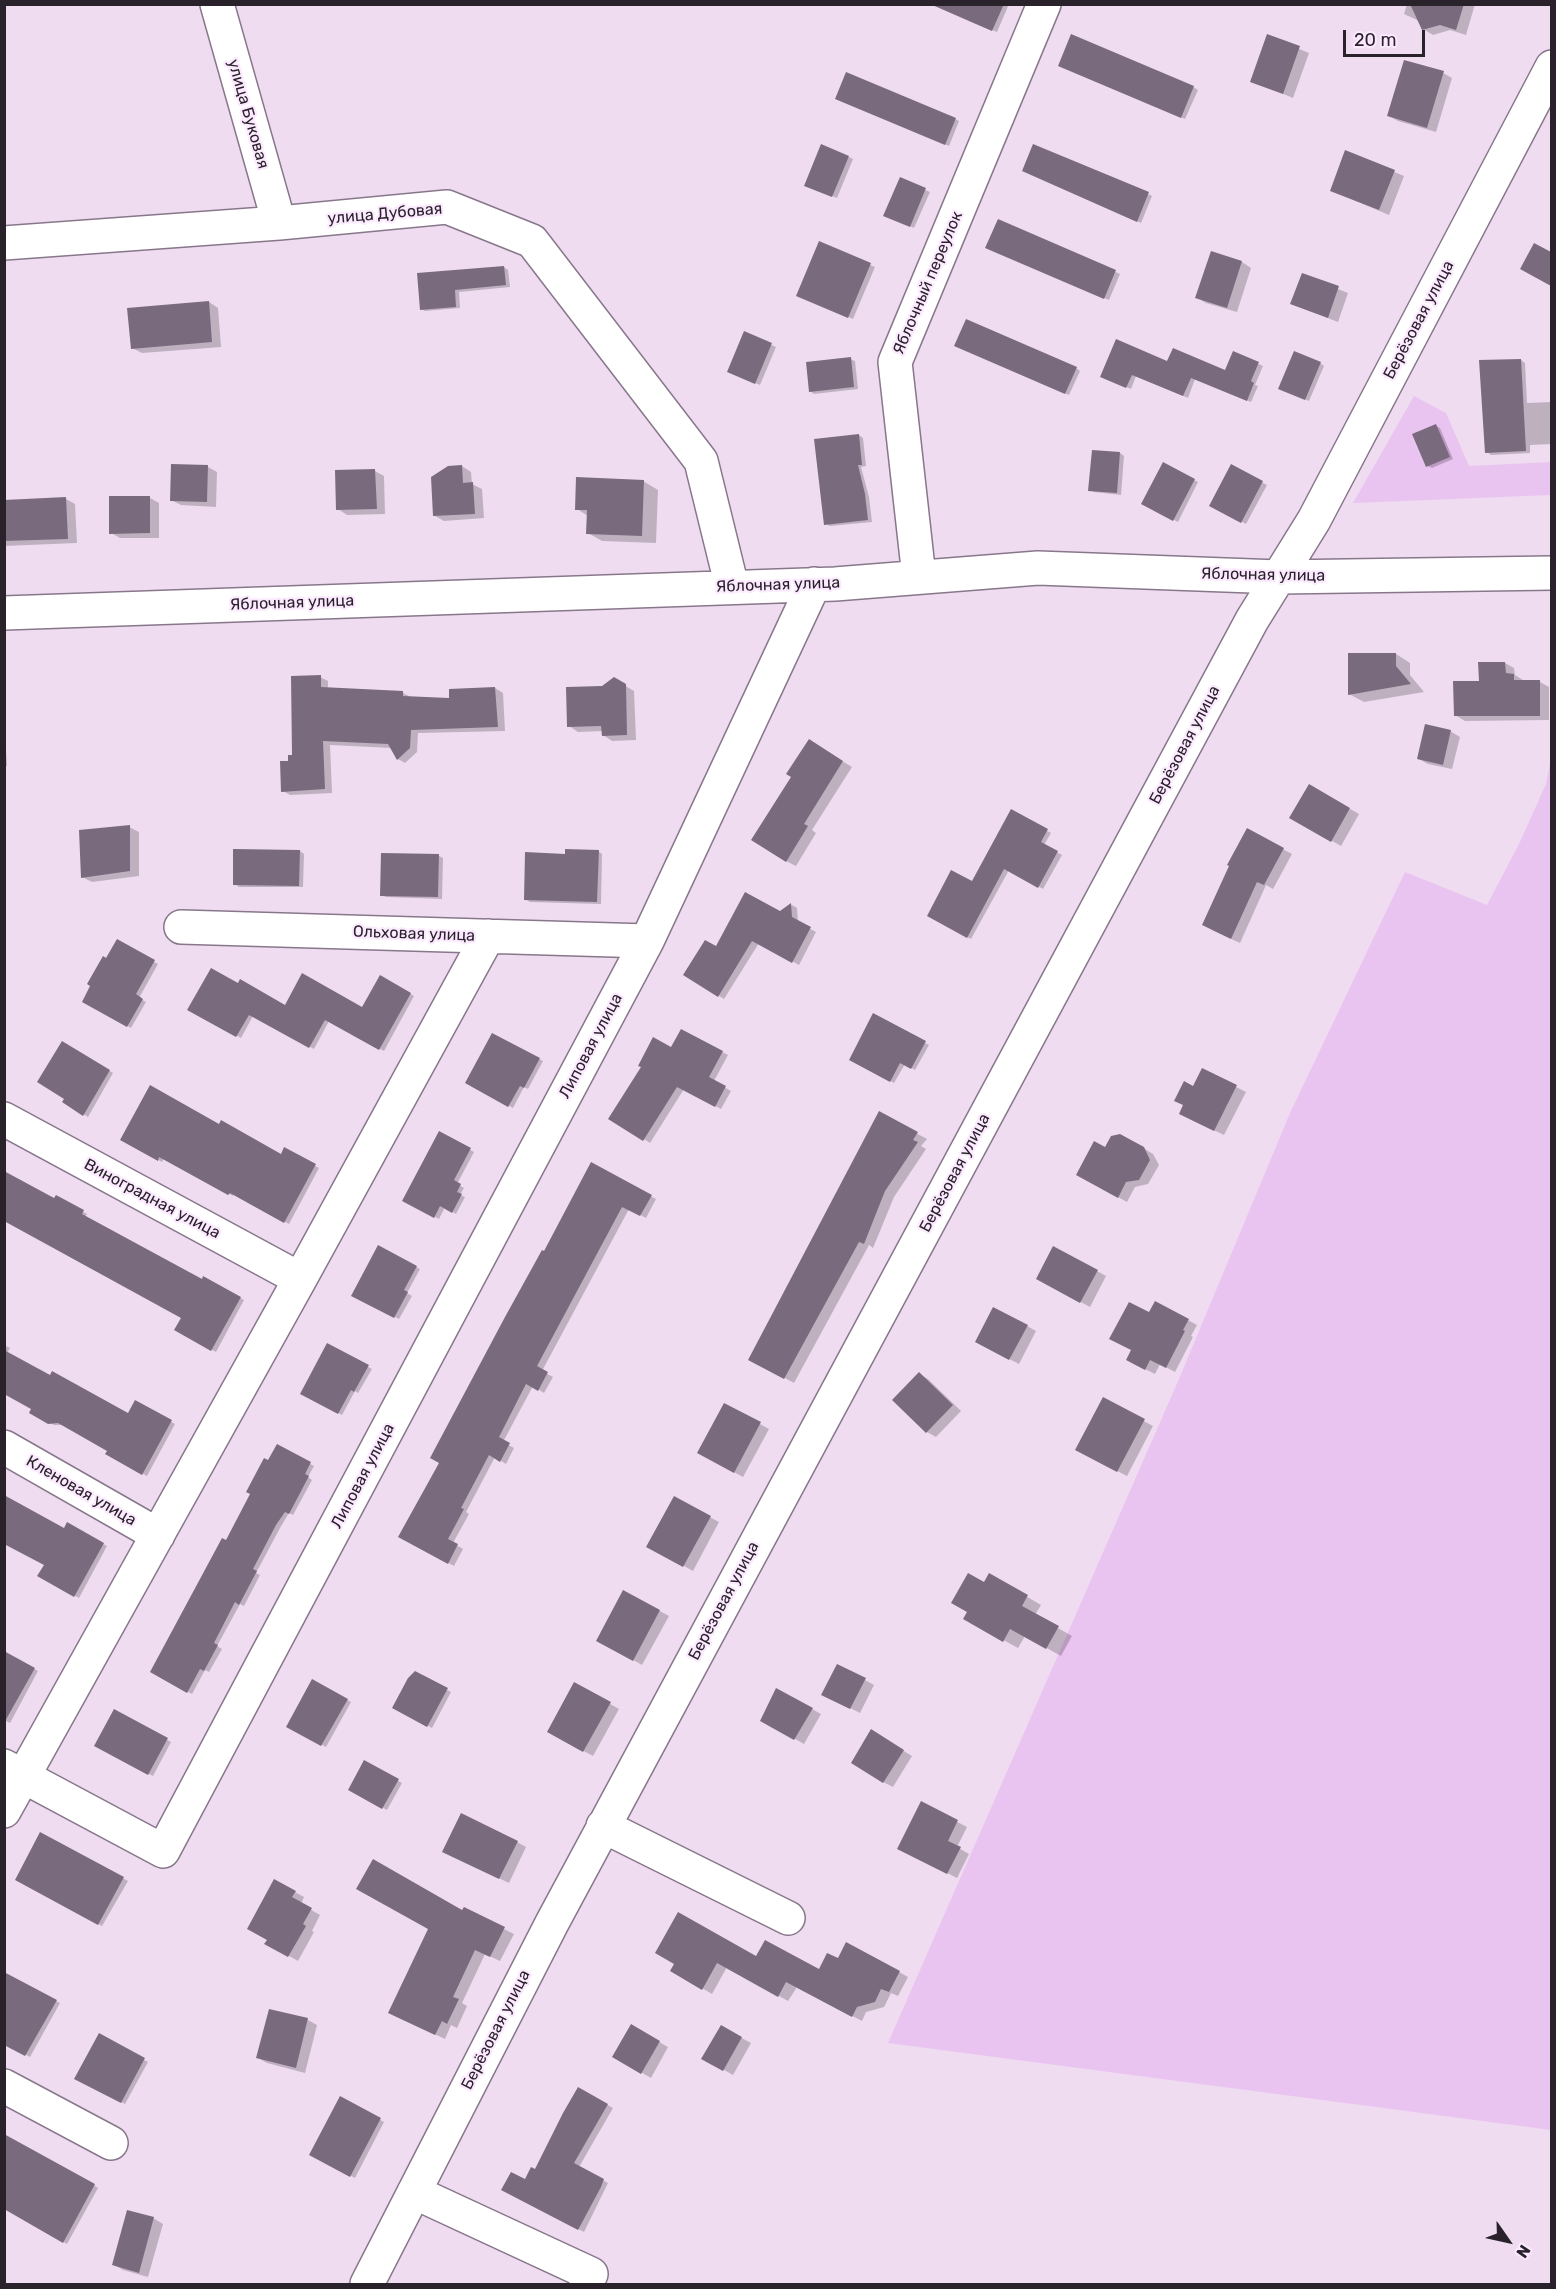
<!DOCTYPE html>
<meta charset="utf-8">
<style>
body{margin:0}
#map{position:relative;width:1556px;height:2289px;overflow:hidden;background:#efdcf1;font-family:Rubik,sans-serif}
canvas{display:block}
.frame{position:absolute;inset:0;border:6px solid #29222a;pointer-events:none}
.north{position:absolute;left:1478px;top:2211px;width:60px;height:60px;-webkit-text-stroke:4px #fce9ff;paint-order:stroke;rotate:124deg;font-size:16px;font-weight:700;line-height:24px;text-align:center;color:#29222a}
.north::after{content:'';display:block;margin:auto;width:21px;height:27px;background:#29222a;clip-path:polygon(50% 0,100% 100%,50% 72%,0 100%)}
.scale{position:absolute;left:1343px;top:30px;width:82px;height:27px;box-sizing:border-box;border:3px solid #29222a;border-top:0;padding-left:8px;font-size:18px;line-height:21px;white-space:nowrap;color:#29222a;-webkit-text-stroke:4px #fce9ff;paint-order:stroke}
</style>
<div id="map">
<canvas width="1556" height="2289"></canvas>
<div class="frame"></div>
<div class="north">N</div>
<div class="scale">20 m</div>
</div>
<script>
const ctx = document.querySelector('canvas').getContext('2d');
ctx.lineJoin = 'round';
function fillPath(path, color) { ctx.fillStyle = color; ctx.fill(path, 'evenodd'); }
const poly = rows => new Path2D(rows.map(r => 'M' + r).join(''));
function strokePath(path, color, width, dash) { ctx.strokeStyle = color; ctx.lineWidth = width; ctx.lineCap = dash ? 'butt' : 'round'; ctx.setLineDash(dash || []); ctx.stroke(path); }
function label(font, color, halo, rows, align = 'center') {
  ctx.font = font + ' Rubik,sans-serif'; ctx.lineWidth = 4.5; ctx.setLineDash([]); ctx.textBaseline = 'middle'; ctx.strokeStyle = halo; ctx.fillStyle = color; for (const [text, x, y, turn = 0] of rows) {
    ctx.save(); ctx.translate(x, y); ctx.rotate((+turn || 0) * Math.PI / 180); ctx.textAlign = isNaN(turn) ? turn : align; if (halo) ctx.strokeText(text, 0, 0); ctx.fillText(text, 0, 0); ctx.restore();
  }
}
const green = poly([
 [1414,396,1446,413,1469,466,1551,462,1551,495,1353,503],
 [1551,758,1551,2130,888,2043,1179,1379,1290,1113,1405,872,1487,905,1519,844,1546,784]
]);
const shadow = poly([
 [971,4,1009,4,997,32,969,21],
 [1407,4,1475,4,1466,35,1450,30,1433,35,1423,29,1419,21,1404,14],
 [1268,36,1309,53,1293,98,1252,81],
 [1064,68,1193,87,1198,90,1185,119],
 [1443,73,1452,78,1436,132,1398,121,1389,116],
 [841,101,955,119,959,121,949,146],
 [1346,152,1404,176,1389,215,1332,191],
 [849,157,853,159,837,198,810,187],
 [1028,173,1148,194,1152,196,1141,223],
 [900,179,930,192,914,228,889,217],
 [999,221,1120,274,1109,300,991,250],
 [820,243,875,267,853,319,802,297],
 [1212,253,1242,262,1251,268,1237,312,1206,303,1197,298],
 [504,267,508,270,510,287,459,292,460,308,425,311,421,309,418,275],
 [1303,275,1348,293,1338,322,1292,304],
 [209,302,218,308,221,347,142,353,132,348],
 [745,333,776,347,760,385,733,374],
 [960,348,1076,368,1080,371,1069,395],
 [1234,353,1263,366,1255,385,1258,386,1251,402,1195,379,1188,398,1136,376,1131,389,1106,378,1168,363,1226,372],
 [850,359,855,361,858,389,814,394,810,391],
 [1521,360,1525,363,1527,403,1552,402,1552,444,1530,445,1530,453,1491,455,1487,452],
 [1320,363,1324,366,1309,401,1284,390],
 [1436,426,1440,428,1453,459,1432,468,1428,466],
 [859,435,863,438,866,466,861,467,869,497,872,522,830,526,826,524],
 [1120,453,1124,456,1121,495,1094,492,1090,490],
 [1164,464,1198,482,1178,522,1143,503],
 [462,466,471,472,472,484,482,489,484,518,444,521,435,516],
 [1232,466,1267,485,1246,524,1211,506],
 [208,467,217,472,216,507,181,505,171,500],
 [375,471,384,476,385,514,347,515,338,509],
 [643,481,658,490,656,543,602,541,588,533,588,516,577,509],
 [150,498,159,503,159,538,120,538,111,533],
 [66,499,75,504,77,543,4,546,4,501],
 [1396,654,1410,663,1410,675,1424,692,1364,702,1349,694],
 [1505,663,1514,668,1515,675,1523,680,1540,682,1549,687,1549,720,1465,721,1455,715,1480,682],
 [320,677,328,681,328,689,403,693,411,697,451,699,495,688,503,693,505,731,418,733,417,752,405,763,398,759,392,748,330,745,332,793,290,795,283,791,290,762],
 [614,679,634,691,636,740,612,741,603,735,603,731,578,732,569,726,603,687],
 [4,715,7,766,4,766],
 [1450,731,1460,737,1452,769,1428,764,1419,759],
 [809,741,852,767,812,830,816,833,796,866,786,861,793,777],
 [1310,786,1359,814,1341,846,1291,817],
 [1011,811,1051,833,1044,845,1062,855,1043,889,1009,870,971,939,929,916,972,883],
 [129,827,139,832,139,876,92,882,82,877],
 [1247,830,1292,854,1273,889,1266,885,1240,943,1212,930,1231,866],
 [300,851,304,854,303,887,239,887,235,884],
 [598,851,602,854,601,904,530,902,525,899,566,855],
 [439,856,443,858,442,899,386,897,382,895],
 [792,905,797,908,798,922,816,932,799,965,759,943,724,999,685,975,716,948],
 [117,941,158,964,139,998,146,1002,131,1028,84,1001],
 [380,977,414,996,384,1051,329,1021,314,1049,253,1016,241,1038,189,1009,285,1007,363,1009],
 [874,1016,929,1045,915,1070,905,1064,894,1083,851,1059],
 [682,1031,728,1055,714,1081,731,1091,721,1109,684,1089,650,1143,611,1118,672,1049],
 [492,1035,543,1061,528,1089,524,1087,513,1108,467,1083],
 [62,1043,113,1073,88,1117,64,1102,66,1098],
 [1203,1070,1246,1092,1224,1135,1190,1119,1194,1088],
 [879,1113,927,1139,921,1146,926,1149,894,1197,873,1248,869,1245,794,1383,750,1359],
 [220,1126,281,1156,285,1149,319,1168,289,1224,234,1194,233,1196,164,1158,162,1162,122,1140],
 [440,1133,474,1152,457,1184,464,1188,460,1195,465,1197,456,1214,445,1207,439,1219,404,1200],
 [1143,1148,1153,1154,1159,1165,1148,1184,1135,1187,1127,1202,1087,1180,1106,1149],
 [591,1164,656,1199,646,1218,629,1209,542,1371,553,1377,544,1393,533,1386,503,1442,514,1448,506,1464,495,1457,466,1512,469,1514,453,1543,463,1549,454,1566,400,1537,441,1463,544,1253],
 [57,1197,87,1214,85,1217,202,1281,204,1278,244,1300,216,1352,176,1330,183,1317,55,1200],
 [379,1247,420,1269,407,1293,412,1296,399,1319,353,1295],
 [1097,1271,1106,1276,1090,1307,1047,1284],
 [1150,1314,1188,1320,1197,1325,1191,1336,1193,1337,1175,1372,1160,1364,1155,1374,1137,1365],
 [1027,1326,1036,1331,1019,1364,986,1347],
 [4,1345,10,1348,7,1353,50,1377,129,1415,136,1402,175,1424,147,1476,107,1454,109,1450,63,1425,54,1425,31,1412,33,1408,4,1392],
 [328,1345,372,1369,358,1393,355,1391,342,1415,302,1393],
 [919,1374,928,1379,961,1411,936,1437,927,1432,894,1400],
 [1103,1399,1153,1426,1127,1476,1086,1455],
 [725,1405,769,1429,743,1477,699,1453],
 [278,1446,314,1466,308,1477,312,1480,293,1515,289,1513,280,1528,256,1573,260,1575,244,1606,240,1604,217,1646,222,1649,209,1672,205,1670,192,1694,152,1672,227,1542],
 [674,1498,719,1522,693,1571,648,1546],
 [67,1525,107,1546,79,1598,39,1576],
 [990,1575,1041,1605,1035,1615,1072,1636,1061,1656,1025,1636,1018,1648,965,1619],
 [624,1592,669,1616,642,1665,598,1640],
 [4,1653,38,1671,10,1723,4,1720],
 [415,1673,451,1692,432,1728,394,1707],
 [865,1680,874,1685,860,1713,832,1699],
 [313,1681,351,1702,326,1747,288,1727],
 [575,1684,619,1709,593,1756,549,1732],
 [812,1709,821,1714,804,1744,762,1720],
 [114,1711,171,1742,153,1776,96,1746],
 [881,1737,912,1756,893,1787,883,1782],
 [365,1763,402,1783,387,1810,350,1790],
 [921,1803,967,1827,957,1847,969,1854,957,1878,908,1853],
 [41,1834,128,1881,102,1926,17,1879],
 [517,1842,526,1847,509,1883,453,1856],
 [275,1881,304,1897,301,1904,320,1915,312,1931,314,1932,298,1961,266,1943,269,1940],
 [464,1909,514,1934,500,1961,485,1954,462,2003,467,2006,457,2028,451,2025,445,2039,400,2018],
 [756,1958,819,1971,838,1960,899,1972,908,1977,898,1996,891,1993,884,2007,866,2012,862,2021,797,1987,788,2001,727,1967,712,1994,672,1970,676,1963],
 [4,1974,60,2003,30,2057,4,2043],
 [270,2010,308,2020,317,2025,305,2073,267,2063,258,2058],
 [631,2026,668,2047,651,2078,614,2057],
 [721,2027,751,2043,733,2075,703,2058],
 [100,2035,148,2062,125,2104,76,2078],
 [579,2089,613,2108,579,2167,608,2183,584,2232,503,2190,525,2181,536,2171],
 [341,2099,384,2122,355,2178,311,2155],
 [94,2185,98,2188,67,2244,4,2208],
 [153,2218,163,2224,148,2277,123,2270,114,2265]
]);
const building = poly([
 [930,4,1004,4,992,31],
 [1410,4,1464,4,1456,30,1440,25,1422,30],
 [1071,34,1194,86,1181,118,1058,66],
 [1267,34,1300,46,1283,94,1250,82],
 [1404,60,1444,71,1427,128,1387,116],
 [846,72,956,118,945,145,835,99],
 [821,144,849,156,832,197,804,186],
 [1033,144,1149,192,1137,222,1022,171],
 [1345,150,1395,170,1379,210,1330,191],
 [900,177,926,188,910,227,883,216],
 [998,219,1116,270,1104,299,985,248],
 [819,241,871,263,848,318,796,296],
 [1534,243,1551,252,1551,286,1520,269],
 [1211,251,1242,261,1227,308,1195,298],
 [504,266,506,285,455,290,456,307,420,310,417,273],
 [1302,273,1339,286,1328,318,1290,304],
 [209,301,212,342,131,349,127,308],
 [966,319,1077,367,1065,394,954,346],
 [744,331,772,343,755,384,727,372],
 [1116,339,1167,361,1173,348,1225,370,1233,351,1259,362,1251,381,1254,383,1247,401,1191,378,1183,396,1132,375,1126,388,1100,377],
 [1294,351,1321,362,1305,400,1278,389],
 [851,357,854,387,809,392,806,362],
 [1521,359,1526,451,1485,453,1479,360],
 [1436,424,1450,457,1426,467,1412,434],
 [859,434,862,465,858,465,865,494,868,520,824,525,814,439],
 [1092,450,1120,452,1117,493,1088,491],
 [1163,462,1195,479,1173,521,1141,504],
 [171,464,208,465,207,502,170,501],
 [1231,464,1263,481,1241,523,1209,506],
 [462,465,463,483,473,482,475,514,433,516,431,477,448,466],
 [375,469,377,509,336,510,335,470],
 [576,477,644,480,642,536,586,534,587,510,575,510],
 [109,496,150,496,150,533,109,534],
 [66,497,68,539,4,541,4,500],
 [1348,653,1396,653,1396,666,1411,684,1348,695],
 [1478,662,1505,662,1506,673,1514,674,1514,680,1540,680,1540,716,1454,716,1453,681,1479,681],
 [321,675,321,687,403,691,403,696,449,698,449,689,495,687,498,727,411,730,410,748,397,760,388,744,323,741,325,789,281,792,280,761,288,761,288,755,292,755,291,676],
 [614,677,626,684,627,735,602,736,601,726,567,727,566,687,602,686],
 [1425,724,1451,730,1443,765,1417,759],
 [809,739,843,761,804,824,808,826,786,862,751,840,791,777,786,774],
 [1309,784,1350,808,1331,842,1289,818],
 [1011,809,1048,829,1041,842,1058,851,1038,888,1004,869,967,938,927,916,951,870,972,881],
 [130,825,130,871,81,878,79,830],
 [1247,828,1284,848,1264,885,1257,882,1231,939,1202,925,1229,866,1227,865],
 [233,849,300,850,299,886,233,885],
 [565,849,599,850,597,902,524,900,525,852,565,854],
 [381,853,439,854,438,897,380,896],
 [745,892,780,911,791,903,792,917,811,927,792,963,752,941,718,997,683,975,705,940,716,946],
 [117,939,155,960,136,994,143,999,127,1027,82,1002,90,986,87,984,103,956,106,958],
 [211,968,238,983,240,979,285,1005,302,973,362,1007,380,975,411,993,379,1050,325,1020,309,1048,249,1015,236,1037,187,1010],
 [873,1013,926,1041,911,1069,900,1063,890,1082,849,1060],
 [681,1029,723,1051,709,1077,726,1086,715,1107,677,1087,643,1141,608,1119,641,1067,638,1066,653,1037,671,1047],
 [492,1033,540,1058,524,1088,520,1086,508,1107,465,1083],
 [62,1041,110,1070,83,1116,62,1102,64,1099,37,1082],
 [1202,1068,1237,1085,1214,1131,1179,1114,1183,1105,1174,1101,1184,1081,1193,1086],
 [150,1085,219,1124,221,1120,281,1154,284,1147,316,1164,284,1223,230,1193,228,1195,159,1157,158,1161,120,1140],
 [879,1111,918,1132,913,1140,918,1142,885,1191,864,1244,859,1242,784,1379,748,1360],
 [439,1131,471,1148,454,1180,461,1184,457,1192,462,1194,452,1213,440,1206,434,1218,402,1201],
 [1120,1134,1144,1147,1150,1160,1139,1180,1126,1182,1118,1198,1076,1175,1094,1141,1105,1147,1111,1136],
 [591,1162,652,1195,640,1216,622,1207,537,1366,548,1372,538,1391,526,1384,499,1437,510,1443,500,1462,489,1455,461,1508,464,1509,448,1539,458,1544,448,1564,398,1537,439,1463,430,1458,505,1317,542,1250,544,1251],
 [4,1171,54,1198,56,1195,84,1210,82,1214,202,1279,203,1276,241,1297,211,1351,174,1330,181,1318,4,1221],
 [378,1245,417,1266,404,1290,408,1292,394,1318,351,1296],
 [1053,1246,1098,1270,1080,1303,1036,1279],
 [1155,1301,1189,1319,1183,1330,1185,1331,1166,1368,1150,1360,1145,1370,1126,1360,1131,1350,1109,1339,1129,1302,1149,1312],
 [993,1307,1028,1325,1009,1360,975,1342],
 [327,1343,369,1365,354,1392,351,1390,338,1414,300,1394],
 [4,1350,50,1375,52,1371,128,1413,135,1400,172,1420,142,1475,105,1454,107,1451,58,1423,48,1424,29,1413,31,1409,4,1394],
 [919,1372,953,1405,926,1433,892,1400],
 [1103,1397,1145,1419,1117,1472,1075,1450],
 [724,1403,761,1422,734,1473,697,1453],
 [277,1444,311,1462,305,1474,309,1476,289,1514,285,1512,276,1525,253,1569,257,1571,239,1605,235,1602,214,1643,218,1645,204,1671,200,1669,187,1693,150,1672,222,1538,226,1540,250,1494,246,1492,264,1458,268,1460],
 [4,1495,64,1528,67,1522,104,1543,74,1597,37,1576,44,1565,4,1544],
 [674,1496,711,1516,683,1567,646,1547],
 [968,1573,984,1582,989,1573,1028,1595,1022,1606,1059,1626,1046,1649,1010,1629,1003,1642,963,1619,967,1612,951,1603],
 [623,1590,660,1610,633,1661,596,1641],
 [4,1651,35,1668,4,1723],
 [837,1664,866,1678,850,1709,821,1695],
 [415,1671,448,1688,427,1727,392,1708,408,1678],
 [312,1679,348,1699,321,1746,286,1727],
 [574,1682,611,1702,583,1752,547,1732],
 [776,1688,813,1708,794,1740,760,1721],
 [114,1709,168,1738,148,1775,94,1746],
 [871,1729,904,1750,883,1783,851,1763],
 [364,1760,399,1779,382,1809,348,1790],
 [921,1801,958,1820,948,1841,961,1847,947,1874,897,1849],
 [461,1813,518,1841,499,1879,442,1852],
 [40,1832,124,1877,98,1925,15,1880],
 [373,1859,462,1910,464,1907,505,1927,490,1957,475,1950,453,1997,459,1999,447,2024,442,2021,435,2035,388,2013,428,1929,356,1889],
 [274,1879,296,1891,292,1897,312,1908,303,1924,306,1926,288,1957,264,1944,267,1940,247,1929],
 [678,1912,756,1956,765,1940,819,1969,827,1953,838,1958,846,1942,900,1971,889,1992,881,1989,875,2002,857,2007,852,2017,786,1982,778,1997,717,1963,702,1990,670,1971,674,1964,655,1953],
 [4,1972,57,2000,25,2056,4,2045],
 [269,2009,308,2018,296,2068,256,2058],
 [631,2024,660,2041,641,2074,612,2057],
 [721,2025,742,2037,723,2071,701,2059],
 [99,2033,145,2058,121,2103,74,2079],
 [578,2087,608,2104,574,2163,604,2179,601,2187,578,2230,501,2190,511,2172,525,2179,531,2167,535,2169,563,2113],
 [340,2096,381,2118,350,2177,309,2155],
 [4,2134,95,2184,63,2243,4,2209],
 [127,2210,154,2217,139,2273,112,2265]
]);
const minor = poly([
 [217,4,279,223],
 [4,243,279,223,447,207,532,241,701,461,732,587],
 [919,577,895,362,1044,4],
 [4,613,835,584,1038,568,1279,577,1552,573],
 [181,927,647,941],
 [4,1119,300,1279],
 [4,1447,158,1535],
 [4,1766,163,1851,647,941,814,584],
 [4,1811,300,1279,488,936],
 [603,1826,788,1918],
 [4,2086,111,2143],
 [414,2192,591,2274,586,2284],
 [367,2284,552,1923,1252,620,1314,520,1552,67]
]);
const streetNames = [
 ["улица Буковая",248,114,74],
 ["улица Дубовая",385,214,-5],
 ["Яблочный переулок",928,283,-67],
 ["Берёзовая улица",1419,320,-62],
 ["Яблочная улица",1263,575,1],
 ["Яблочная улица",778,585,-2],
 ["Яблочная улица",292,603,-2],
 ["Берёзовая улица",1185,745,-62],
 ["Ольховая улица",414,934,2],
 ["Липовая улица",591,1046,-62],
 ["Берёзовая улица",955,1173,-62],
 ["Виноградная улица",152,1199,28],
 ["Липовая улица",363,1476,-62],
 ["Кленовая улица",81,1491,30],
 ["Берёзовая улица",724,1601,-62],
 ["Берёзовая улица",496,2030,-63]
];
fillPath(green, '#eac4f0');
fillPath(shadow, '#0003');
fillPath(building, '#7a6a7d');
strokePath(minor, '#88778b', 36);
strokePath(minor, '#fff', 33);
label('16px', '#29222a', '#fce9ff', streetNames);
</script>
